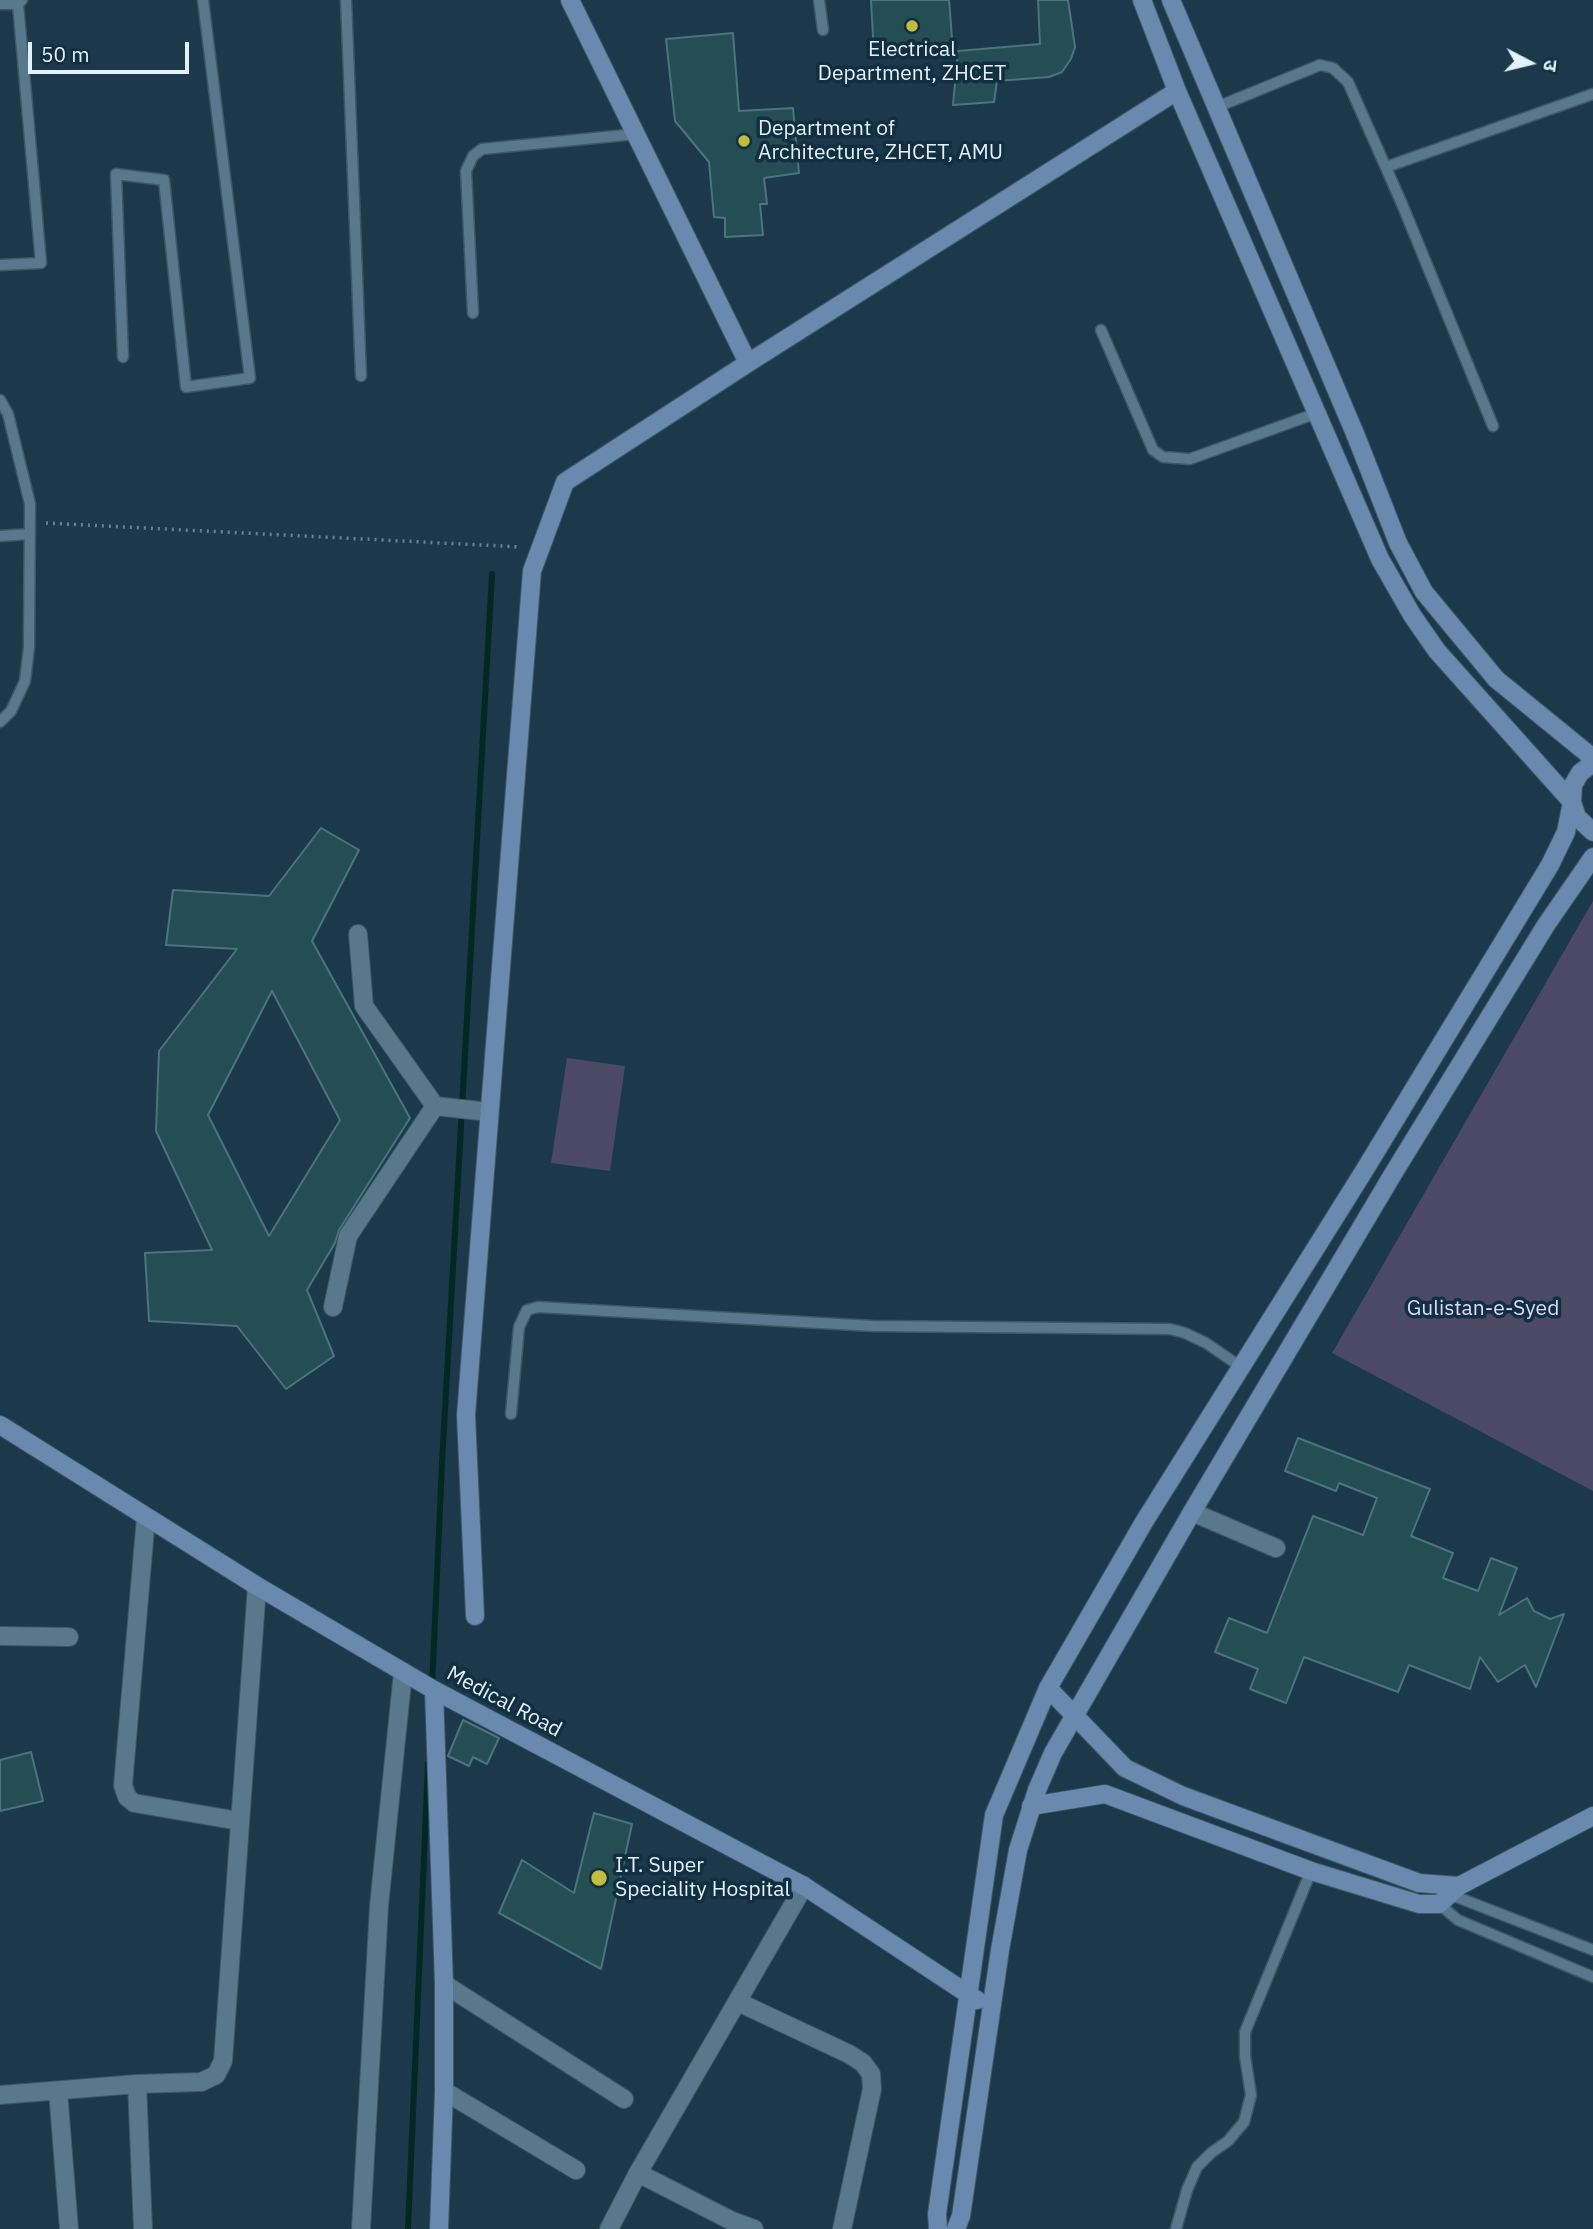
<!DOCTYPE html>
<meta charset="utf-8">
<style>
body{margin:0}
#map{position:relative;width:1593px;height:2229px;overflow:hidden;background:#1b394b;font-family:"IBM Plex Sans","Noto Sans Devanagari",sans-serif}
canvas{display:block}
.north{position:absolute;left:1495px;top:28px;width:70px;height:70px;-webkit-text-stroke:5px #112f40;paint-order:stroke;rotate:97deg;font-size:19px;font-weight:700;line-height:28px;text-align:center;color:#e1f2fd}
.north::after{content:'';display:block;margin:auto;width:24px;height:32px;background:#e1f2fd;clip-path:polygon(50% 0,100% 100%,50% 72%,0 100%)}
.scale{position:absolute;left:28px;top:42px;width:161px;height:32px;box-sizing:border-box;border:4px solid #e1f2fd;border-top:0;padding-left:9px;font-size:21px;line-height:24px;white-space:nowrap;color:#e1f2fd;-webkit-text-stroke:5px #112f40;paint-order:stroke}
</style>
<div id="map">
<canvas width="1593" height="2229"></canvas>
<div class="north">उ</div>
<div class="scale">50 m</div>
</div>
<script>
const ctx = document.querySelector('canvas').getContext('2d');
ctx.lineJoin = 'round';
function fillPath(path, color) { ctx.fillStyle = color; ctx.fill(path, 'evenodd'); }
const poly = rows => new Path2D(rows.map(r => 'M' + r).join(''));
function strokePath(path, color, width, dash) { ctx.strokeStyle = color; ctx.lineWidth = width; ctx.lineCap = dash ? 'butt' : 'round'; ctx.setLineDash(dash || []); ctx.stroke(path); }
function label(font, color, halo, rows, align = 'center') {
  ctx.font = font + ' "IBM Plex Sans",sans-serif'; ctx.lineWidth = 7; ctx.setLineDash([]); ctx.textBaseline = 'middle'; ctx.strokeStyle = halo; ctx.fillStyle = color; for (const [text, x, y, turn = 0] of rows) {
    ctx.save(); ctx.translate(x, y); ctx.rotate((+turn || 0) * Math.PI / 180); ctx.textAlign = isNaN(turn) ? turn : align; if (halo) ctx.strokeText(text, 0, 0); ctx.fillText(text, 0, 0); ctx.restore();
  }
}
const green = poly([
 [1593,901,1593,1491,1332,1353],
 [567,1058,625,1066,610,1171,551,1163]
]);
const stream = poly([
 [432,1687,442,1463,492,574],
 [408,2229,428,1764]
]);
const building = poly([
 [871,0,949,0,953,51,874,56,871,0],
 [1038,0,1068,0,1075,47,1071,59,1062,72,1049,77,997,81,994,102,953,105,958,51,1040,44,1038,0],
 [733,33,739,111,793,108,799,173,764,178,767,204,760,204,763,235,725,237,725,218,714,217,709,162,675,121,666,39,733,33],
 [321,828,359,850,312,941,410,1118,339,1230,335,1243,307,1290,334,1356,286,1389,237,1326,149,1321,145,1253,212,1250,156,1131,159,1051,237,949,166,945,173,890,269,896,321,828],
 [272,991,340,1120,269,1236,208,1115,272,991],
 [1298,1438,1430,1489,1411,1536,1453,1553,1443,1578,1478,1591,1491,1558,1517,1568,1499,1615,1527,1598,1534,1611,1550,1619,1564,1614,1536,1687,1525,1665,1498,1682,1480,1657,1470,1689,1409,1665,1398,1692,1304,1657,1286,1703,1250,1689,1258,1669,1215,1652,1229,1618,1267,1633,1313,1516,1363,1535,1377,1498,1339,1483,1336,1491,1285,1471,1298,1438],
 [463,1720,499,1738,487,1764,473,1757,469,1766,448,1756,463,1720],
 [31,1752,43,1801,0,1811,0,1760,31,1752],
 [594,1813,632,1824,601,1969,499,1913,522,1860,574,1893,594,1813]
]);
const path = poly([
 [46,523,521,547]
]);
const lane = poly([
 [346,0,361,376],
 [819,0,823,30],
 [0,4,18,4],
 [1217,107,1320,65,1333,68,1348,82,1402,204,1493,426],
 [1386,167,1593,94],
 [0,265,41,263,18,4,22,0],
 [473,313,466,171,473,156,482,149,636,134],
 [1101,330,1153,450,1163,457,1190,459,1317,413],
 [123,357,116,174,164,180,186,387,250,378,203,0],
 [0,400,8,414,30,504,29,647,25,681,11,711,0,722],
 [0,536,30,534],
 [511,1414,519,1327,527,1310,538,1307,873,1326,1170,1329,1185,1333,1206,1343,1241,1367],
 [1449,1894,1593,1950],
 [1439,1904,1458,1920,1593,1977],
 [1176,2229,1187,2190,1197,2167,1211,2153,1228,2141,1244,2122,1251,2095,1245,2056,1245,2032,1311,1871]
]);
const street = poly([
 [358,934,364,1006,435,1106,489,1112],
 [333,1307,348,1236,435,1106],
 [1192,1512,1276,1548],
 [146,1517,123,1785,127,1797,134,1803,239,1821],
 [0,1636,69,1637],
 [444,1984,624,2099],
 [738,2002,849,2054,863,2063,871,2074,872,2089,842,2229],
 [137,2084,201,2082,216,2075,223,2061,257,1586],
 [58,2091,69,2229],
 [444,2091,576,2170],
 [0,2095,137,2084,143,2229],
 [638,2173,732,2221,754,2229],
 [361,2229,379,1906,403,1672],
 [609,2229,638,2173,804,1886]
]);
const secondary = poly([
 [570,0,748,363,1177,91],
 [1171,0,1356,436,1398,543,1424,592,1496,679,1593,758],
 [1593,763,1580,773,1573,785,1572,802,1577,817,1593,832],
 [0,1425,257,1586,434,1690,804,1886,977,2000],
 [475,1616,466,1415,532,571,565,482,748,363],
 [1048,1688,1125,1768,1183,1796,1419,1883,1459,1886],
 [434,1690,444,1984,444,2091,439,2229],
 [1031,1806,1105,1794,1311,1871,1419,1904,1439,1904,1459,1886,1593,1816],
 [938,2229,937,2214,994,1815,1048,1688,1144,1522,1364,1171,1550,865,1566,832,1572,802,1437,651,1412,615,1380,559,1177,91,1142,0],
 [956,2229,961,2216,1000,1950,1018,1850,1037,1790,1053,1753,1192,1512,1393,1174,1546,925,1593,857]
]);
const markers = [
 [912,26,7,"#c2bd3f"],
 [744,141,7,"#c2bd3f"],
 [599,1878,9,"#c2bd3f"]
];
const poiNames = [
 ["Electrical",912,50,"center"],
 ["Department, ZHCET",912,74,"center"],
 ["Department of",758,129],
 ["Architecture, ZHCET, AMU",758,153],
 ["I.T. Super",615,1866],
 ["Speciality Hospital",615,1890]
];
const parkNames = [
 ["Gulistan-e-Syed",1483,1309]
];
const streetNames = [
 ["Medical Road",504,1702,28]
];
fillPath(green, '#4c4965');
strokePath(stream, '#032824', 6);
fillPath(building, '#244d54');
strokePath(building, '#4b747c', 2);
strokePath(lane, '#3c5765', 13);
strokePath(street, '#3c5765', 20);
strokePath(secondary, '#3c5765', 20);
strokePath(path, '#698191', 3.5, [2, 5]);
strokePath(lane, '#59788c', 10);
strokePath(street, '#59788c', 18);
strokePath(secondary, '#6989ae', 18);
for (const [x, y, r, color] of markers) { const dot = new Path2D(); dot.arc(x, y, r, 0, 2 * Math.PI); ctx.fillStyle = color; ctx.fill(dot); strokePath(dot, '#112f40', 2.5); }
label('21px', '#e1f2fd', '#112f40', poiNames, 'left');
label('21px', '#dcd9fd', '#112f40', parkNames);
label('21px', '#e1f2fd', '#112f40', streetNames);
</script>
